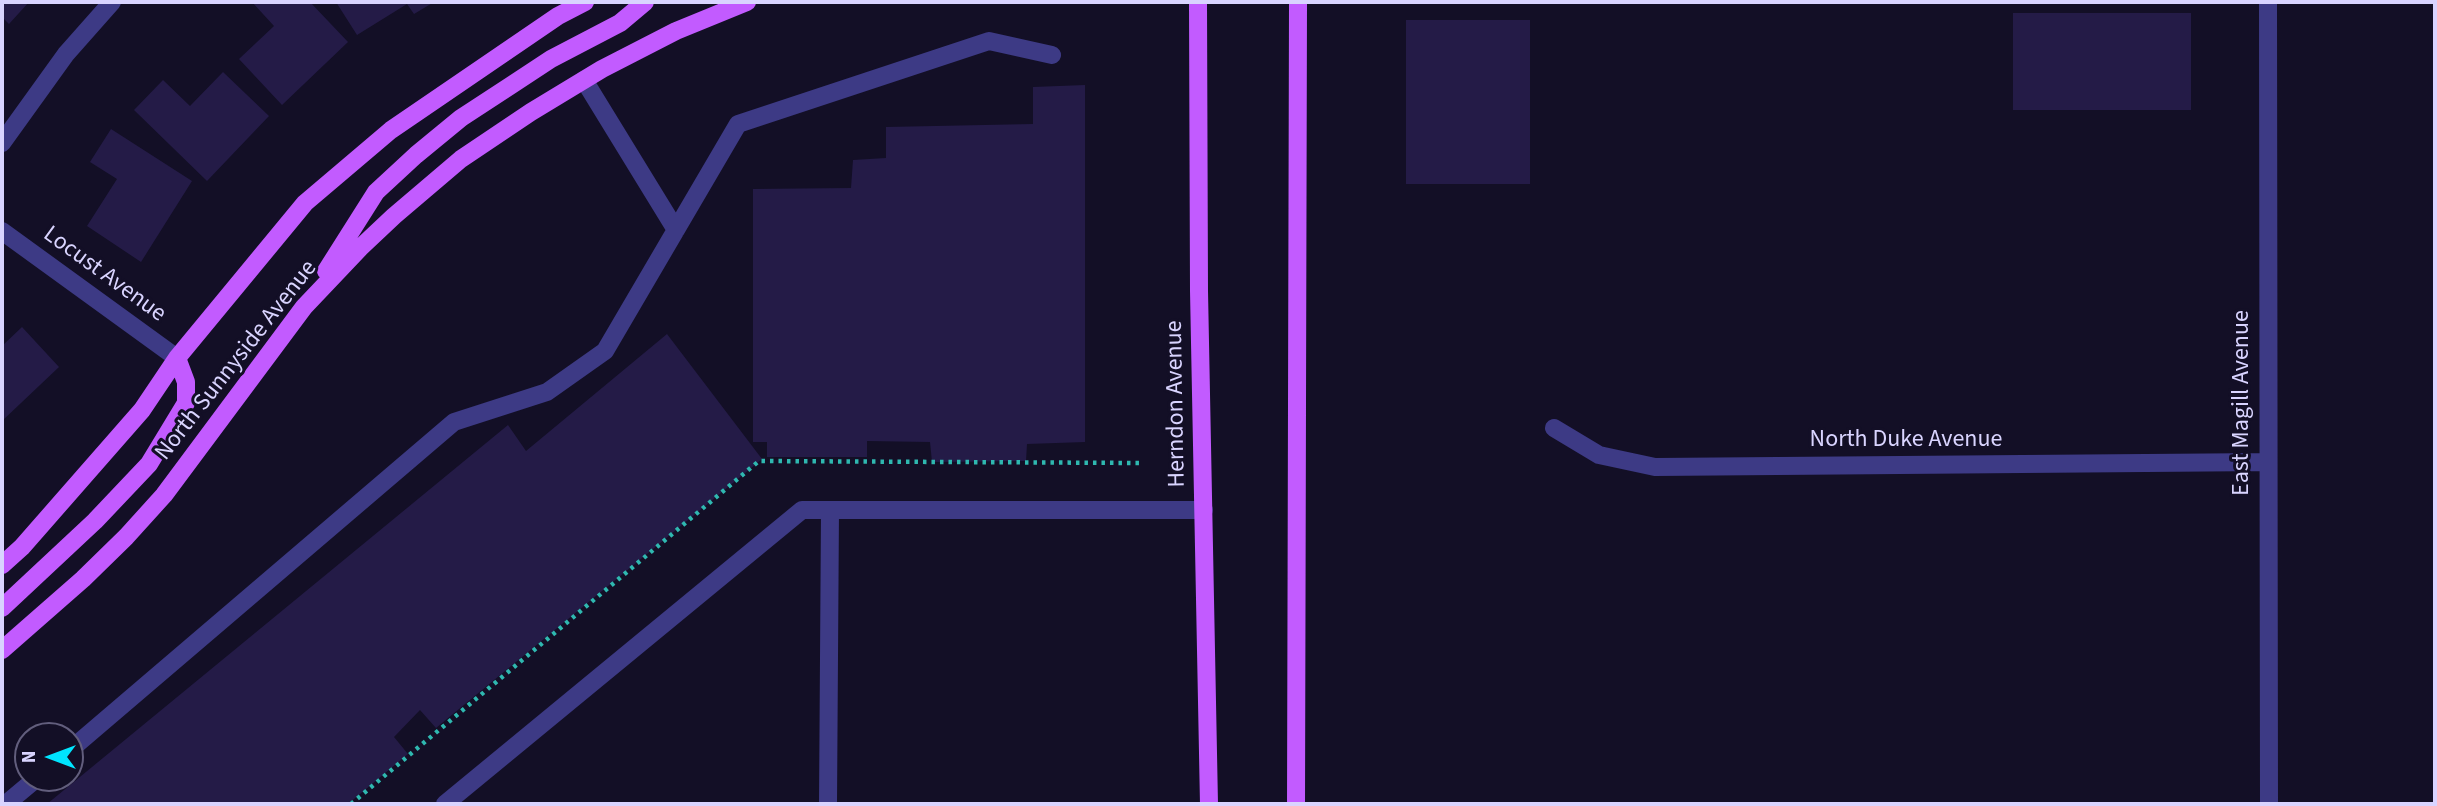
<!DOCTYPE html>
<style>
body{margin:0}
#map{position:relative;width:2437px;height:806px;overflow:hidden;background:#130f26;font-family:"Source Sans 3",sans-serif}
canvas{display:block}
.frame{position:absolute;inset:0;border:4px solid #d9d4ff;pointer-events:none}
.north{position:absolute;left:14px;top:722px;width:70px;height:70px;box-sizing:border-box;background:#130f26;border:2px solid #625e7d;border-radius:50%;rotate:270deg;font-size:19px;font-weight:700;line-height:28px;text-align:center;color:#d9d4ff}
.north::after{content:'';display:block;margin:auto;width:24px;height:32px;background:#00e5ff;clip-path:polygon(50% 0,100% 100%,50% 72%,0 100%)}
</style>
<div id="map">
<canvas width="2437" height="806"></canvas>
<div class="frame"></div>
<div class="north">N</div>
</div>
<script>
const ctx = document.querySelector('canvas').getContext('2d');
ctx.lineJoin = 'round';
function fillPath(path, color) { ctx.fillStyle = color; ctx.fill(path, 'evenodd'); }
const poly = rows => new Path2D(rows.map(r => 'M' + r).join(''));
function strokePath(path, color, width, dash) { ctx.strokeStyle = color; ctx.lineWidth = width; ctx.lineCap = dash ? 'butt' : 'round'; ctx.setLineDash(dash || []); ctx.stroke(path); }
function label(font, color, halo, rows, align = 'center') {
  ctx.font = font + ' "Source Sans 3",sans-serif'; ctx.lineWidth = 6; ctx.setLineDash([]); ctx.textBaseline = 'middle'; ctx.strokeStyle = halo; ctx.fillStyle = color; for (const [text, x, y, turn = 0] of rows) {
    ctx.save(); ctx.translate(x, y); ctx.rotate((+turn || 0) * Math.PI / 180); ctx.textAlign = isNaN(turn) ? turn : align; if (halo) ctx.strokeText(text, 0, 0); ctx.fillText(text, 0, 0); ctx.restore();
  }
}
const building = poly([
 [2,2,29,2,9,24,2,17],
 [252,2,310,2,348,42,282,105,239,59,274,26],
 [336,2,434,2,414,14,407,4,357,35],
 [2013,13,2191,13,2191,110,2013,110],
 [1406,20,1530,20,1530,184,1406,184],
 [223,72,269,116,207,181,134,110,163,80,190,106],
 [1085,85,1085,442,1027,444,1026,461,932,462,930,442,867,441,867,457,767,457,767,442,753,442,753,189,851,188,853,160,886,158,886,127,1033,124,1033,87],
 [111,129,192,181,141,262,87,226,117,179,90,162],
 [22,327,59,367,2,421,2,346],
 [667,334,762,459,436,728,420,710,394,737,408,754,348,804,47,804,508,425,526,451]
]);
const path = poly([
 [351,804,759,461,1139,463]
]);
const minor = poly([
 [2268,2,2269,804],
 [584,80,676,230],
 [2,143,66,54,112,2],
 [2,231,177,358],
 [1554,428,1599,455,1655,467,2268,462],
 [70,750,454,422,547,392,605,351,738,124,989,41,1052,55],
 [6,804,37,778],
 [445,804,802,510,1204,510],
 [828,804,830,510]
]);
const major = poly([
 [1198,2,1199,291,1209,804],
 [326,271,376,192,416,155,461,118,510,86,551,59,620,23,645,2],
 [2,565,22,547,142,410,177,358,305,203,391,130,558,16,585,2],
 [2,608,95,521,149,464,186,403,186,382,177,358],
 [2,650,83,579,126,537,164,495,304,307,360,248,394,216,461,159,531,112,602,69,676,31,747,2],
 [1296,804,1298,2]
]);
const streetNames = [
 ["Locust Avenue",104,275,36],
 ["North Sunnyside Avenue",237,361,-52],
 ["East Magill Avenue",2243,403,-90],
 ["Herndon Avenue",1177,404,-91],
 ["North Duke Avenue",1906,441]
];
fillPath(building, '#241b47');
strokePath(path, '#2fb8b0', 4.5, [3.5, 5]);
strokePath(minor, '#3d3a85', 18);
strokePath(major, '#c25bff', 18);
label('24px', '#d9d4ff', '#130f26', streetNames);
</script>
